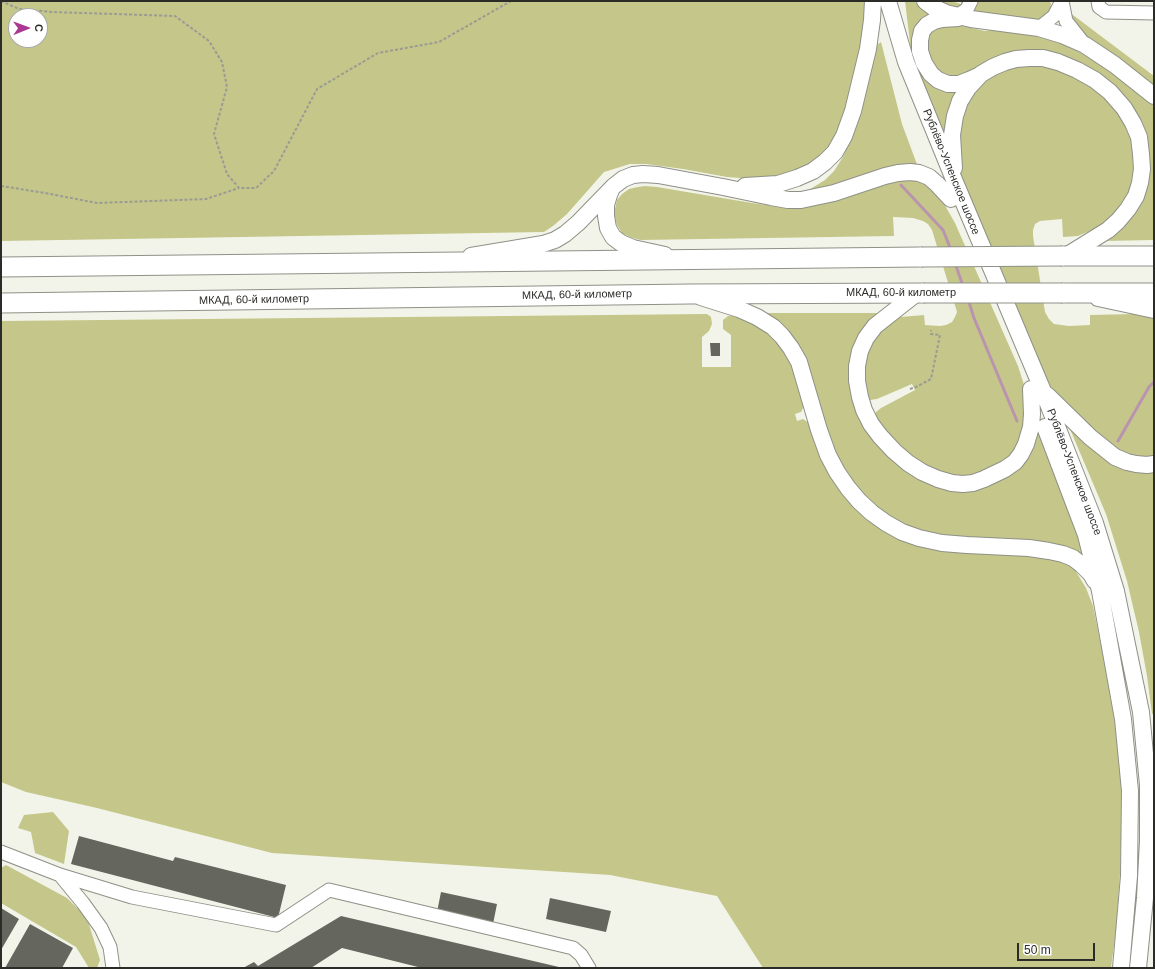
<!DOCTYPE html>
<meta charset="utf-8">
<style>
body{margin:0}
#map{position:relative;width:1155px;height:969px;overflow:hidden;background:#f3f4e9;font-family:Helvetica,sans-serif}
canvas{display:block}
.frame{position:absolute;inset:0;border:2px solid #2b2c28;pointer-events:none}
.north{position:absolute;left:8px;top:8px;width:40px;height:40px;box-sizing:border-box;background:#fff;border:1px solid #aaaba9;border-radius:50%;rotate:89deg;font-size:11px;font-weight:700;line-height:16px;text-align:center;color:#2b2c28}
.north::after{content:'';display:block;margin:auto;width:14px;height:18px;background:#ab3892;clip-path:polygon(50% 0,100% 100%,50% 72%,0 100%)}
.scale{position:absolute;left:1017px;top:943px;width:78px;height:18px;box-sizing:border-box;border:2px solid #2b2c28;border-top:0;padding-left:5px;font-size:12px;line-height:14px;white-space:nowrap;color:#2b2c28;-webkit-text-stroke:3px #fff;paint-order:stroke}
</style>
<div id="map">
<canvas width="1155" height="969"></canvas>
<div class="frame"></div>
<div class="north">С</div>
<div class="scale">50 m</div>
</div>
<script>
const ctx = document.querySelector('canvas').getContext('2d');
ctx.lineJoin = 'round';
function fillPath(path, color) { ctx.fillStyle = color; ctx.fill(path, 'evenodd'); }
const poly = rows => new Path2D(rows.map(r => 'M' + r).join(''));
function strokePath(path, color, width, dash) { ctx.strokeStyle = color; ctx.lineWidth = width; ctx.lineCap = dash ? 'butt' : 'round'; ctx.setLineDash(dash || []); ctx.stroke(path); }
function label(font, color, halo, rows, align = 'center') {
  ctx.font = font + ' Helvetica,sans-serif'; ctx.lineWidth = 4; ctx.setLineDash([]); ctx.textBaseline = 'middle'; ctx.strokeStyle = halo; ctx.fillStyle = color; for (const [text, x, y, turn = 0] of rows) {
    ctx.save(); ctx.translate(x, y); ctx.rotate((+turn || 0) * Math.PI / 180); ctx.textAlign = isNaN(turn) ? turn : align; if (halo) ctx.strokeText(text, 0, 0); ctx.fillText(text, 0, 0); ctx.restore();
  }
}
const green = poly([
 [1,1,865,1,864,35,844,125,822,159,783,179,754,179,727,177,683,169,646,164,630,164,604,172,567,214,553,226,544,232,1,241],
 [16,16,40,16,40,40,16,40],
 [905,1,914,1,929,12,938,16,915,62,919,71,925,80,959,91,945,147,911,51],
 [929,1,951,1,961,4,961,1,1048,1,1051,3,1050,12,1038,22,988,18],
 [1069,12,1154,76,1154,90,1076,30],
 [953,24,985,31,993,30,1035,36,1059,43,1083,54,1112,72,1154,106,1154,240,1104,241,1132,213,1138,120,1059,58,955,79,934,70,924,44,926,37,935,28],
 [881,42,902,124,918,167,807,191,825,180,834,171,843,157,860,116,874,47],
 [1043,64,1092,85,1119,110,1133,138,1136,167,1129,198,1106,224,1078,236,1063,237,1062,219,1040,221,1035,224,1033,230,1033,236,1045,312,1049,319,1054,324,1069,326,1090,325,1090,315,1136,314,1154,317,1154,457,1137,458,1116,449,1094,432,1065,404,1050,386,969,207,960,183,958,136,965,103,983,81,1005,68],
 [909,177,926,183,943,202,955,223,1018,366,1026,391,1027,413,1020,443,1006,462,969,479,945,475,910,457,874,419,876,412,881,408,915,390,912,384,877,399,870,400,866,397,863,368,871,341,890,322,900,317,924,315,925,325,940,326,946,325,952,322,955,317,957,312,932,230,928,224,923,221,913,218,893,217,894,236,640,240,630,237,622,233,617,225,615,217,615,209,617,200,622,194,629,189,638,187,645,186,657,187,752,203,774,206,793,206],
 [761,313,883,313,852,383,906,469,988,484,1037,428,1081,546,1083,555,1064,549,943,537,903,526,862,497,832,451,803,360],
 [707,314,711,317,712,324,709,331,702,337,702,367,731,367,731,335,723,329,723,320,728,316,735,315,750,321,770,334,781,346,796,373,804,406,801,412,795,414,797,421,803,419,809,423,832,478,847,500,863,516,886,532,1063,561,1075,570,1086,588,1093,606,1107,674,1116,726,1121,774,1122,816,1120,874,1116,930,1111,968,763,968,717,896,610,875,272,853,97,808,26,792,1,782,1,321],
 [1067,422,1154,470,1154,714,1152,714,1147,676,1139,632,1127,581,1106,514],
 [53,812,69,831,64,864,35,853,31,832,18,828,24,815],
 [6,865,67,898,87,918,100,960,97,968,89,968,76,947,1,903,1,868]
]);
const stream = poly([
 [901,185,943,230,951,250],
 [955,263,963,286],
 [968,299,974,318,1017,421],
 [1118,441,1149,387,1154,382]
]);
const building = poly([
 [710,343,720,343,720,356,711,356],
 [79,836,173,861,175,857,286,885,278,918,71,864],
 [441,892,497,904,493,924,437,912],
 [550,898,611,911,606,932,546,919],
 [1,908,19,919,1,950],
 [341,916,559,967,559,968,422,968,342,948,311,968,243,968,254,962,258,966],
 [30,924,73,948,62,968,5,968]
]);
const path = poly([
 [1,1,19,9,52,12,175,16,209,41,222,62,227,87,214,134,227,174,239,188,256,188,274,171,317,89,378,53,439,42,511,1],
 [1,186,45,193,97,203,206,199,239,188],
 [910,389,916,387,931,379,940,335,931,334,931,330]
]);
const minor = poly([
 [1062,1,1066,21,1085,45],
 [1098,1,1099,7,1106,12,1154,13],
 [957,16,967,9,971,1],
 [1039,28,1054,16,1062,1],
 [1,852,60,875,132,897,276,925,329,890,573,948,581,955,589,968],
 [60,875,83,903,101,928,110,947,113,968]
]);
const major = poly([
 [888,1,906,62,955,182,1043,391,1095,523,1116,591,1141,712,1148,785,1148,841,1145,898,1138,968],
 [925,1,933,7,946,13,971,19,1039,28,1062,35,1085,45,1115,65,1154,96],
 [958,18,942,19,934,21,927,25,922,31,920,40,920,51,924,63,931,74,938,80,948,84,959,84,969,80,978,76],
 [954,168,952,135,955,116,960,101,968,88,981,74,993,67,1005,62,1016,59,1029,58,1043,58,1058,62,1077,70,1095,80,1110,92,1124,108,1133,123,1139,137,1141,154,1142,169,1140,183,1136,196,1128,209,1118,221,1108,230,1066,256],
 [745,186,778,184,797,178,813,171,825,162,835,152,844,136,853,111,868,49,872,20,873,1],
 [611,190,609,195,606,205,606,216,608,228,613,237,621,243,633,248,665,255],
 [471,256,543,244,555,240,565,234,578,223,614,186,623,179,633,175,643,174,658,175,723,187,771,197,788,200,801,200,834,193,885,176,898,173,910,172,919,173,929,177,937,184,951,199],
 [917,293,875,326,866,338,860,351,857,366,857,381,860,397,864,410,871,424,880,436,894,451,908,463,922,472,938,479,952,483,963,484,973,483,984,479,1005,469,1015,462,1021,454,1026,444,1031,427,1032,414,1031,389],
 [701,297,739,309,757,317,773,327,782,336,791,348,799,362,819,430,828,455,837,472,848,488,859,501,872,513,886,523,902,532,919,538,942,543,967,545,1029,548,1049,551,1063,554,1073,558,1082,565,1091,574,1095,581],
 [1098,298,1154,310],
 [1047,395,1090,437,1115,457,1127,462,1136,464,1147,465,1154,464],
 [1045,427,1086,535,1100,591,1123,719,1130,791,1129,876,1121,968]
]);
const highway = poly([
 [1062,256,1154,256],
 [1,267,921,257],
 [1063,293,1154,293],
 [1,303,690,294,923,293]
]);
const highwayBridge = poly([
 [921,257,1062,256],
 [923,293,1063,293]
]);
const streetNames = [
 ["Рублёво-Успенское шоссе",951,172,68],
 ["МКАД, 60-й километр",901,293],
 ["МКАД, 60-й километр",577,295,-1],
 ["МКАД, 60-й километр",254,300,-1],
 ["Рублёво-Успенское шоссе",1074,472,69]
];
fillPath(green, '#c4c789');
strokePath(stream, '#ba94ae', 3);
fillPath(building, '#65665d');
strokePath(minor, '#8f9087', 15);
strokePath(major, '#8f9087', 18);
strokePath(highway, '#8f9087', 21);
strokePath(path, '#9a9b93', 2, [3, 2]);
strokePath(minor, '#fff', 13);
strokePath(major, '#fff', 16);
strokePath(highway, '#fff', 19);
strokePath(highwayBridge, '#8f9087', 21, []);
strokePath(highwayBridge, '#fff', 19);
label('11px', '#2b2c28', '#fff', streetNames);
</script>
